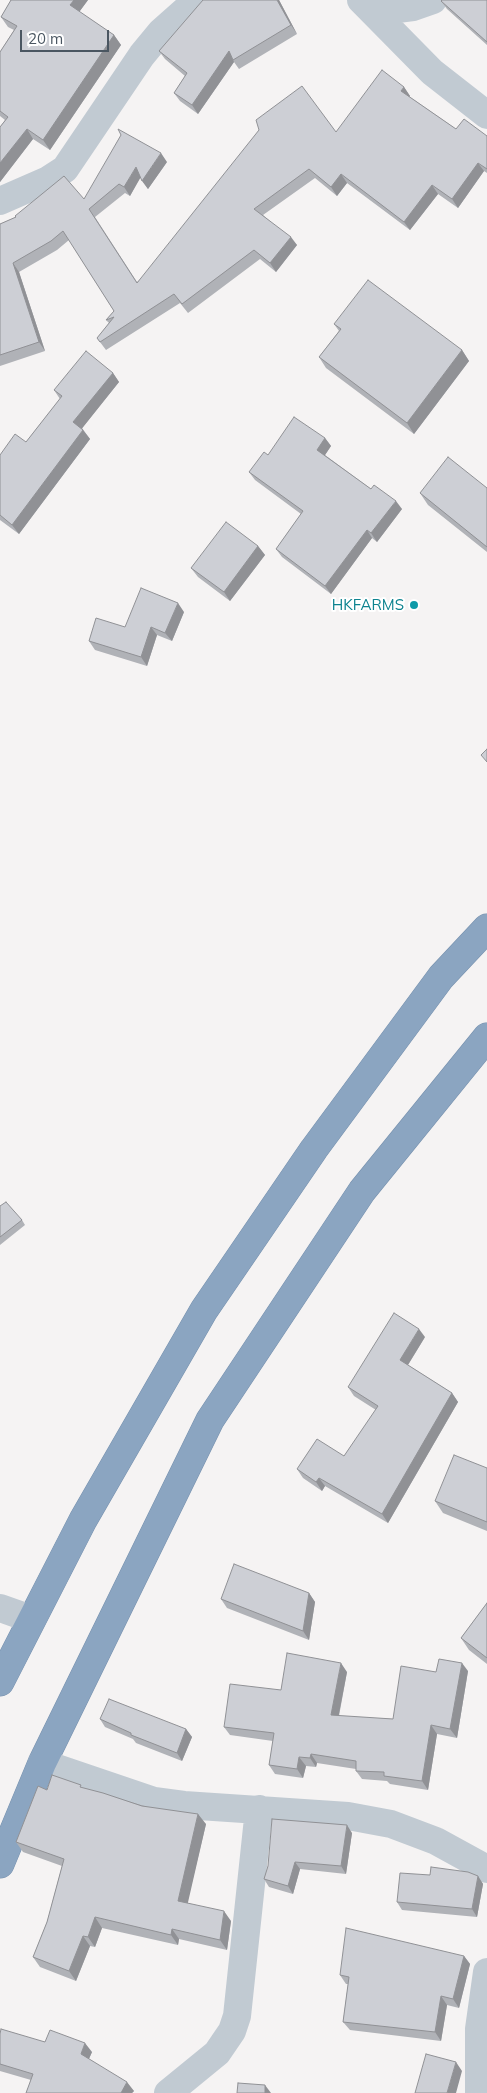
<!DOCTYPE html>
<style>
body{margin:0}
#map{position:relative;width:487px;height:2093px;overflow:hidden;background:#f5f3f3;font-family:Mulish,sans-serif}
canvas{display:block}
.scale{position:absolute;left:20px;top:30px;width:89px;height:22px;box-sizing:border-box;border:2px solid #4a5661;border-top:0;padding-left:6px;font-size:15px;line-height:18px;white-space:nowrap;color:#4a5661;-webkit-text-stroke:4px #fff;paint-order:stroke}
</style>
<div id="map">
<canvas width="487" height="2093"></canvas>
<div class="scale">20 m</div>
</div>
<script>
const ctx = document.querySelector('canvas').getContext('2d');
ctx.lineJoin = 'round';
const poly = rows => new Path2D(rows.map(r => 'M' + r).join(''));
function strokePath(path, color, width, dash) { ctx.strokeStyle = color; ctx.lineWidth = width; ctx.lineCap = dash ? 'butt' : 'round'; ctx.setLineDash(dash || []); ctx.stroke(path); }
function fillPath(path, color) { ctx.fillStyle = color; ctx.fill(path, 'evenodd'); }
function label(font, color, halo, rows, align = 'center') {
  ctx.font = font + ' Mulish,sans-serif'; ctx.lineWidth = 4; ctx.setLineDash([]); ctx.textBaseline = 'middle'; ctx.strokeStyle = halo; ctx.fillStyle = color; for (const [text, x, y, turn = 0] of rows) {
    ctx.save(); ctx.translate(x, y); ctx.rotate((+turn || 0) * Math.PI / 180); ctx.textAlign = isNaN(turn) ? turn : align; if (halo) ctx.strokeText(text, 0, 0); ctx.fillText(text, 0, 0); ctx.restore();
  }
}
const minor = poly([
 [361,0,432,72,487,115],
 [374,12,413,7,433,0],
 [0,201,48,180,65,169,142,55,161,32,197,0],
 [0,1608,31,1619],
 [42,1763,154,1801,184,1805,348,1816,391,1824,436,1841,487,1869],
 [168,2093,217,2053,232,2031,237,2016,259,1809],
 [479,2093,479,2029,487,1972]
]);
const highway = poly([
 [0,1682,83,1520,204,1310,314,1149,441,977,487,928],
 [0,1864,42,1763,210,1420,362,1191,487,1037]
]);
const wall = poly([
 [11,0,88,0,79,12,114,35,121,45,50,150,33,139,0,182,0,127,5,120,0,116,0,52,14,30,8,27,1,17],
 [279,0,297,34,239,69,234,62,198,114,180,101,174,93,185,76,165,59,159,51],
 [487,0,487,45,447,9,441,1],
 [404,87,410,96,410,97,456,129,487,136,487,173,484,171,458,208,438,194,410,230,347,183,337,196,315,178,263,215,297,245,276,272,260,259,188,313,180,303,106,350,97,338,109,323,106,320,114,311,69,240,57,250,19,272,45,351,0,366,0,224,16,217,15,216,84,199,167,162,148,189,140,177,130,196,125,193,95,217,137,282,336,132],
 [334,324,462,350,469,361,414,434,326,368,319,357,339,331],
 [113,373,119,382,82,428,90,439,19,534,0,520,0,455,26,442,60,399,54,390],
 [325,438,331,446,325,455,371,489,402,509,377,542,372,538,331,594,282,557,276,549,301,514,255,480,249,472,268,455],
 [487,488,487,552,428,505,420,493],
 [258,546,265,555,230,601,198,577,191,568],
 [184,612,172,641,157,635,147,666,95,650,89,641,125,627],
 [0,1206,22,1220,25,1225,0,1245],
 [425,1337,408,1365,452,1393,458,1402,388,1523,325,1486,322,1491,303,1478,297,1469,344,1456,376,1410,354,1396,348,1387],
 [487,1468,487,1531,443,1513,435,1501],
 [309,1593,315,1602,309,1640,227,1608,221,1599],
 [487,1603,487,1664,469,1650,461,1638],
 [468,1671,457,1738,437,1734,428,1790,390,1784,387,1781,362,1779,356,1771,356,1769,317,1763,316,1767,306,1766,303,1778,275,1774,269,1765,273,1741,230,1735,224,1727,281,1690,347,1672,339,1716,393,1719,436,1672],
 [100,1719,186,1729,192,1737,182,1761,136,1743,133,1739,105,1727],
 [83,1788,206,1824,187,1903,231,1921,227,1950,179,1939,178,1945,102,1928,95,1947,90,1946,76,1981,40,1967,33,1957,47,1922,62,1866,23,1852,16,1842,47,1790],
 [352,1833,346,1874,300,1869,293,1894,269,1887,264,1879,268,1866],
 [430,1875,478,1876,483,1884,477,1917,402,1910,397,1902],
 [464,1956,470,1964,459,2008,447,2005,441,2041,350,2030,343,2022,348,1984,346,1984,340,1975],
 [0,2034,45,2042,92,2052,89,2059,134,2091,132,2093,26,2093,31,2080,0,2071]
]);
const shadedWall = poly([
 [74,0,88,0,77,15,70,5],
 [277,0,279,0,297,34,291,25],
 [114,35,121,45,50,150,43,140],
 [229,51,234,62,198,114,192,105],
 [404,87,410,96,407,99,401,91],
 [27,129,33,139,0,182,0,163],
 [161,153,167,162,148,189,142,181],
 [478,163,484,171,458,208,452,199],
 [136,167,142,175,130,196,124,187],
 [341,174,347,183,337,196,331,187],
 [432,185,438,194,410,230,404,222],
 [291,237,297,245,276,272,270,263],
 [13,263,19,272,45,351,39,342],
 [462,350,469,361,414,434,407,423],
 [113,373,119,382,80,431,73,422],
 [83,430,90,439,19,534,12,525],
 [325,438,331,446,323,458,317,450],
 [396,501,402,509,377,542,371,533],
 [367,530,372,538,331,594,325,586],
 [258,546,265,555,230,601,224,592],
 [178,603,184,612,172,641,165,633],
 [151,627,157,635,147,666,141,657],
 [419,1329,425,1337,406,1368,400,1360],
 [452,1393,458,1402,388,1523,382,1514],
 [319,1478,325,1486,322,1491,316,1482],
 [309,1593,315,1602,309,1640,303,1631],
 [341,1663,347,1672,337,1724,331,1715],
 [462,1663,468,1671,457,1738,450,1729],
 [431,1725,437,1734,428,1790,422,1781],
 [186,1729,192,1737,182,1761,177,1753],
 [311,1754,317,1763,316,1767,310,1758],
 [299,1757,306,1766,303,1778,297,1769],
 [198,1814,206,1824,186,1911,178,1901],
 [347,1825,352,1833,346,1874,341,1866],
 [295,1862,300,1869,293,1894,288,1886],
 [478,1876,483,1884,477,1917,472,1909],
 [224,1911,231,1921,227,1950,220,1940],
 [95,1917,102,1928,95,1947,88,1937],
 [172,1929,179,1939,178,1945,171,1935],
 [83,1936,90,1946,76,1981,69,1971],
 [464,1956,470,1964,459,2008,453,1999],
 [441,1996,447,2005,441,2041,435,2032],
 [85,2043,92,2052,87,2063,81,2054],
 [456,2062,462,2071,456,2093,447,2093],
 [127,2082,134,2091,132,2093,121,2093],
 [265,2085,271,2093,265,2093]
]);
const building = poly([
 [11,0,74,0,70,5,114,35,43,140,27,129,0,163,0,127,8,117,0,111,0,52,17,26,1,17,11,0],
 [203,0,277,0,291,25,233,60,229,51,192,105,174,93,187,73,159,51,203,0],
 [442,0,487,0,487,42,441,1,442,0],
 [382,70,404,87,401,91,456,129,464,119,487,136,487,169,478,163,452,199,432,185,404,222,341,174,331,187,309,169,254,209,291,237,270,263,254,250,182,304,174,294,100,342,97,338,114,317,106,320,114,311,63,231,51,241,13,263,39,342,0,355,0,224,16,217,15,216,64,176,84,199,121,135,118,129,161,153,142,181,136,167,124,187,119,184,89,209,137,283,259,130,256,120,302,86,336,132,382,70],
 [368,280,462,350,407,423,319,357,341,329,334,324,368,280],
 [86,351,113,373,73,422,83,430,12,525,0,515,0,455,15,434,26,442,62,396,54,390,86,351],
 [294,417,325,438,317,450,371,489,374,485,396,501,371,533,367,530,325,586,276,549,303,511,249,472,264,452,268,455,294,417],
 [448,457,487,488,487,547,420,493,448,457],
 [226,522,258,546,224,592,191,568,226,522],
 [141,588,178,603,165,633,151,627,141,657,89,641,96,618,125,627,141,588],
 [487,749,487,762,481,755,487,749],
 [6,1202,22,1220,0,1237,0,1206,6,1202],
 [394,1313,419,1329,400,1360,452,1393,382,1514,319,1478,316,1482,297,1469,317,1439,344,1456,378,1406,348,1387,394,1313],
 [454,1455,487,1468,487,1522,435,1501,454,1455],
 [234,1564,309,1593,303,1631,221,1599,234,1564],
 [487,1603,487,1658,461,1638,487,1603],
 [287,1653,341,1663,331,1715,393,1719,401,1666,436,1672,439,1659,462,1663,450,1729,431,1725,422,1781,384,1776,384,1772,356,1771,356,1761,311,1754,310,1758,299,1757,297,1769,269,1765,274,1733,224,1727,230,1684,281,1690,287,1653],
 [109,1699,186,1729,177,1753,131,1735,131,1733,100,1719,109,1699],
 [52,1775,81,1785,80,1787,103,1793,142,1806,198,1814,178,1901,224,1911,220,1940,172,1929,171,1935,95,1917,88,1937,83,1936,69,1971,33,1957,47,1922,64,1859,16,1842,38,1786,47,1790,52,1775],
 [272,1819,347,1825,341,1866,295,1862,288,1886,264,1879,268,1866,272,1819],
 [431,1867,468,1872,478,1876,472,1909,397,1902,400,1873,430,1875,431,1867],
 [346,1928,464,1956,453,1999,441,1996,435,2032,343,2022,349,1977,340,1975,346,1928],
 [1,2029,45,2042,50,2030,85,2043,81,2054,127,2082,121,2093,26,2093,33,2074,0,2064,0,2034,1,2029],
 [426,2054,456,2062,447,2093,415,2093,426,2054],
 [238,2083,265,2085,265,2093,237,2093,238,2083]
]);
const markers = [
 [414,605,5,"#0f9aa8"]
];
const cultureNames = [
 ["HKFARMS",404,605]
];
strokePath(highway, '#7690ad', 29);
strokePath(minor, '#c1cad2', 28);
strokePath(highway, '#8ba5c1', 28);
fillPath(wall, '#b0b2b7');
fillPath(shadedWall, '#909195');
fillPath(building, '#cdcfd5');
strokePath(building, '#909195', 1);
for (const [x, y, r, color] of markers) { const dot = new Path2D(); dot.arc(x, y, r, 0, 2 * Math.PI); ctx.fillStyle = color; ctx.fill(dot); strokePath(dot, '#fff', 2); }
label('15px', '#0d838f', '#fff', cultureNames, 'right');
</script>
